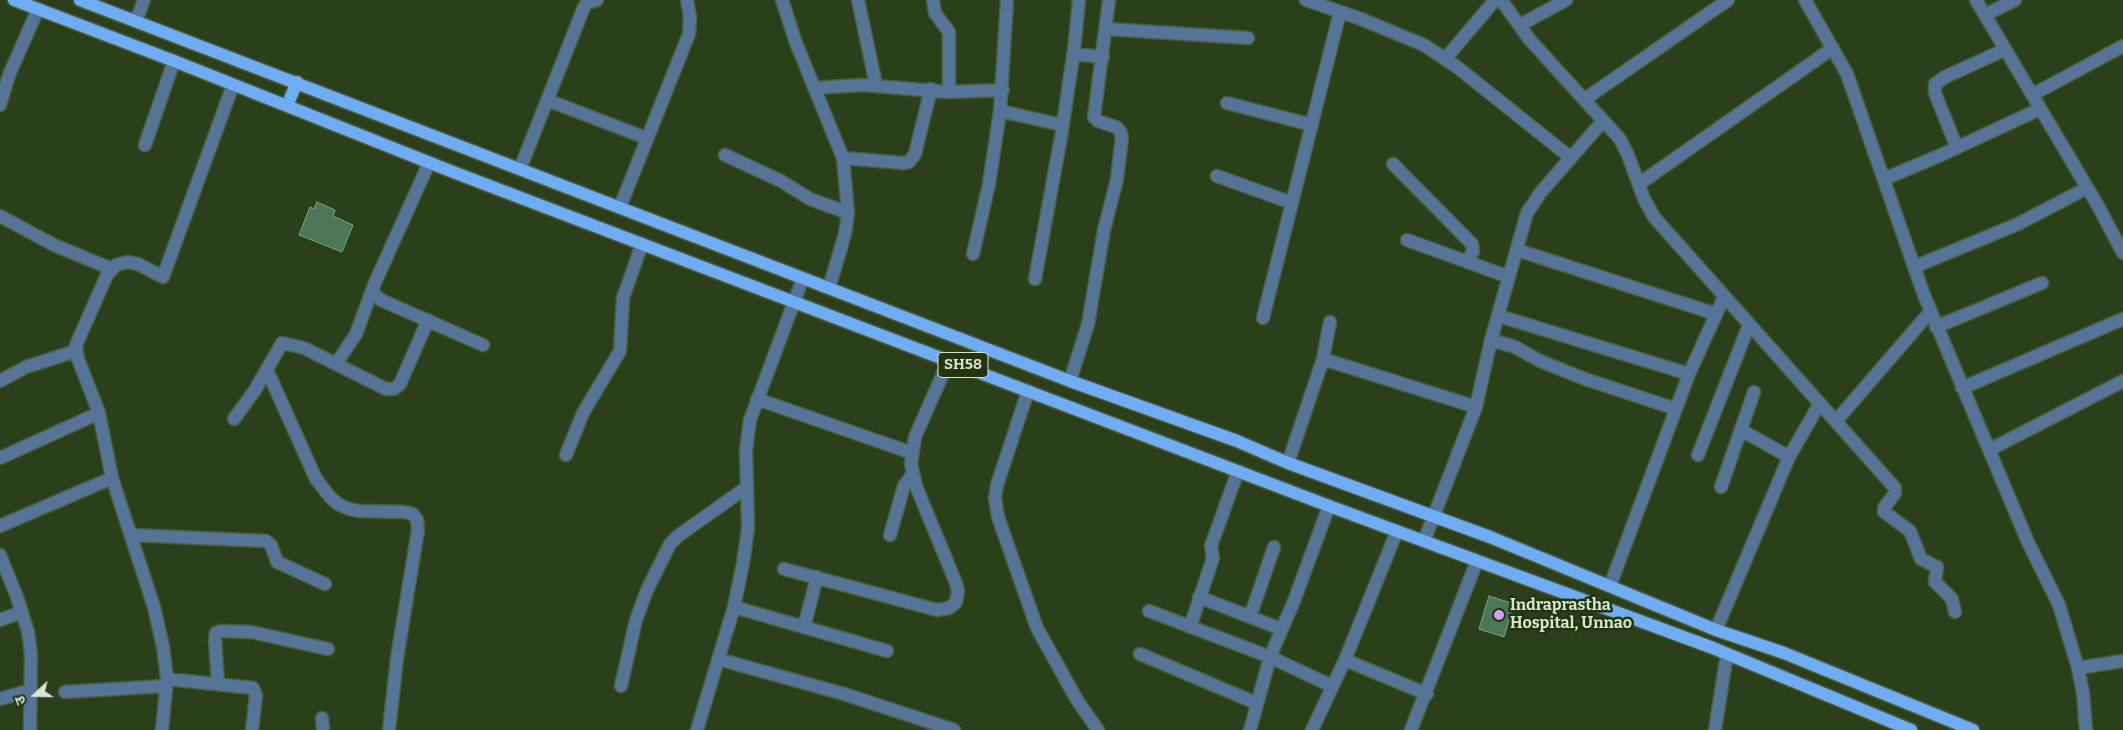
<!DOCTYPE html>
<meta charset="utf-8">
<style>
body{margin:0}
#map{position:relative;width:2123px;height:730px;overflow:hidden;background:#2b401a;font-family:Bitter,"Noto Sans Devanagari",serif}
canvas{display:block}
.north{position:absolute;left:10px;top:670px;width:50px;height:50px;-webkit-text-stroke:4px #213610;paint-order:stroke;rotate:249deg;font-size:14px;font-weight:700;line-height:20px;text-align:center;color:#d8e5cf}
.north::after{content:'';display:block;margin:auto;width:18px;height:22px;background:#d8e5cf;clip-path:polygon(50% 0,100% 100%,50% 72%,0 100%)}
</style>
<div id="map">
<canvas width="2123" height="730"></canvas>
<div class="north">उ</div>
</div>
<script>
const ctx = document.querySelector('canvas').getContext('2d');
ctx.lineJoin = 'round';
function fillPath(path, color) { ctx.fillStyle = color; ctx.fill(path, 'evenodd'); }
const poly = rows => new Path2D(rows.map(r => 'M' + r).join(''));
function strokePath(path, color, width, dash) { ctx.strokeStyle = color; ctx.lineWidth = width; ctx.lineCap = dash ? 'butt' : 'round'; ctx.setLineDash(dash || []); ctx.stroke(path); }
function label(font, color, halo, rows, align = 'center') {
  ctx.font = font + ' Bitter,serif'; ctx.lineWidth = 5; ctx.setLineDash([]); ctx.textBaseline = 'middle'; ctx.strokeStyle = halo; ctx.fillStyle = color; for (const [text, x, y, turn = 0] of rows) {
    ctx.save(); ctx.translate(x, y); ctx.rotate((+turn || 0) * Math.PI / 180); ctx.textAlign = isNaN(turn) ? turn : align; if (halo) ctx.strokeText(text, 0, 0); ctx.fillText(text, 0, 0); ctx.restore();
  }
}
const building = poly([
 [317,202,335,210,333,216,353,225,342,252,299,235,310,207,314,209,317,202],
 [1489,596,1514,604,1504,637,1479,629,1489,596]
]);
const minor = poly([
 [782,0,796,43,843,158,848,213,845,234,829,288],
 [858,0,876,85],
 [933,0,935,13,949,32,949,92],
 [1306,0,1361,19,1424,45,1457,67,1571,158],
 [1501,0,1530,40,1620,139,1628,155,1644,199,1654,217,1895,488,1895,493,1884,508,1884,512,1910,531,1921,559,1937,567,1935,582,1952,599,1955,612],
 [1805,0,1847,74,1924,295,2027,540,2059,605,2078,668,2083,693,2086,730],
 [1976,0,2097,204,2123,253],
 [1985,15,2015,0],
 [136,21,144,0],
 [1520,25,1566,0],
 [1107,29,1248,38],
 [1073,54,1103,57],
 [1445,59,1495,0],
 [814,88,862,85,949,92,1003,90],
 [2032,95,2123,46],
 [1585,99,1728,0],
 [547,100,646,138],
 [1227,103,1312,125],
 [0,105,9,75,38,9],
 [1000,111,1062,125],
 [145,145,174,61],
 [1957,148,1935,93,1935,84,1945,77,2004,50],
 [725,155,781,181,810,199,848,213],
 [843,158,903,163,909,162,915,154,931,89],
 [1393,164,1472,244,1473,251,1467,262],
 [520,169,584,7,587,3,597,0],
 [1217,176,1292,203],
 [1884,179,1941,155,2040,109],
 [1639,184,1833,48],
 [620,207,689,34,690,17,687,0],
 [0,216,54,245,112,269],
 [1407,240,1509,277],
 [1517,250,1716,314],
 [973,254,989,184,1000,111,1007,0],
 [1914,267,2018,224,2087,188],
 [1035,279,1061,137,1074,50,1079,0],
 [373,288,375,295,381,300,483,345],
 [1499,316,1689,374],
 [1263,318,1340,12],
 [1936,327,2042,283],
 [1491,340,1515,347,1540,361,1585,379,1676,409],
 [1323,359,1476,407],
 [336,364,356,334,374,285,429,163],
 [267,370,316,479,330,497,338,504,349,509,359,511,405,512,413,514,417,520,418,530,397,658,389,730],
 [0,381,26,367,76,351],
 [1070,381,1088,324,1104,230,1117,179,1122,137,1120,131,1116,127,1098,121,1094,117,1109,0],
 [1962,388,2123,319],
 [1028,391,997,485,995,498,998,517,1037,628,1077,700,1098,730],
 [757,399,912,453],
 [234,419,255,390,282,343,304,348,386,389,394,389,400,384,428,320],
 [1836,421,1930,312],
 [1741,430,1789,457],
 [1989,450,2123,381],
 [566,455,583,413,620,351,623,298,642,244],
 [1698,455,1749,325],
 [0,458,99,413],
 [1288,463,1323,359,1330,322],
 [1721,487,1754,392],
 [0,526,112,478],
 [131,535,266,541,271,545,277,562,325,584],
 [890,535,904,486,912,475],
 [1424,541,1476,407,1491,340,1527,213,1541,192,1603,121],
 [0,555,17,597,28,632,31,654,30,730],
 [784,569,937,610,949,608,956,602,958,591,956,583,916,486,911,464,915,437,949,360],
 [1610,586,1689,374,1724,297],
 [1199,597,1281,629],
 [734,607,887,651],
 [1149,611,1270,657,1332,686],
 [1250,617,1274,547],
 [0,620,22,612],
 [804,627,817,577],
 [1190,627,1213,558,1211,546,1238,471],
 [1716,630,1789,457,1820,403],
 [1140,654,1256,703],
 [718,659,844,694,954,730],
 [1345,660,1427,694],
 [2078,668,2123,661],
 [167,679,253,688,256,695,252,730],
 [218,684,215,639,216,633,221,631,251,632,328,649],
 [621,686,636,620,647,590,670,544,678,536,747,487],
 [65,692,166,686],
 [0,699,31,690],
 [322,718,323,730],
 [162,730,167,679,163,647,154,607,112,478,99,413,78,359,76,345,107,275,116,265,128,262,138,264,163,277,233,85],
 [697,730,734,607,743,563,748,529,746,450,750,420,803,278],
 [1250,730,1270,657,1294,601,1329,506],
 [1312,730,1345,660,1397,531],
 [1411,730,1477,561],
 [1715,730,1727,654]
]);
const major = poly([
 [14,0,174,61,453,172,1329,506,1713,648,1911,730],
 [80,0,1070,381,1237,441,1288,463,1490,537,1716,630,1784,653,1973,730],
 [287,106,297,82]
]);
const markers = [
 [1499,615,6,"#d79bf9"]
];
const shields = [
 [963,365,50]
];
const shieldNames = [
 ["SH58",963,365]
];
const poiNames = [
 ["Indraprastha",1510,606],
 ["Hospital, Unnao",1510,624]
];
fillPath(building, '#4c7658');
strokePath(building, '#78a383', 1);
strokePath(minor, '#4a5e3b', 15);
strokePath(major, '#4a5e3b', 15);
strokePath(minor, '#567497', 12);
strokePath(major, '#6facf3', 12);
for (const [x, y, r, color] of markers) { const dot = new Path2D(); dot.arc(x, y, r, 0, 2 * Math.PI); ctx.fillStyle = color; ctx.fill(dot); strokePath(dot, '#213610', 2); }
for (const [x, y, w] of shields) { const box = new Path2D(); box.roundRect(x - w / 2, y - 12.5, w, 25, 4); ctx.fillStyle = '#213610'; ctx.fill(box); strokePath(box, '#d8e5cf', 1); }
label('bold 15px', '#d8e5cf', null, shieldNames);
label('bold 16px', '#d8e5cf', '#213610', poiNames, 'left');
</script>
